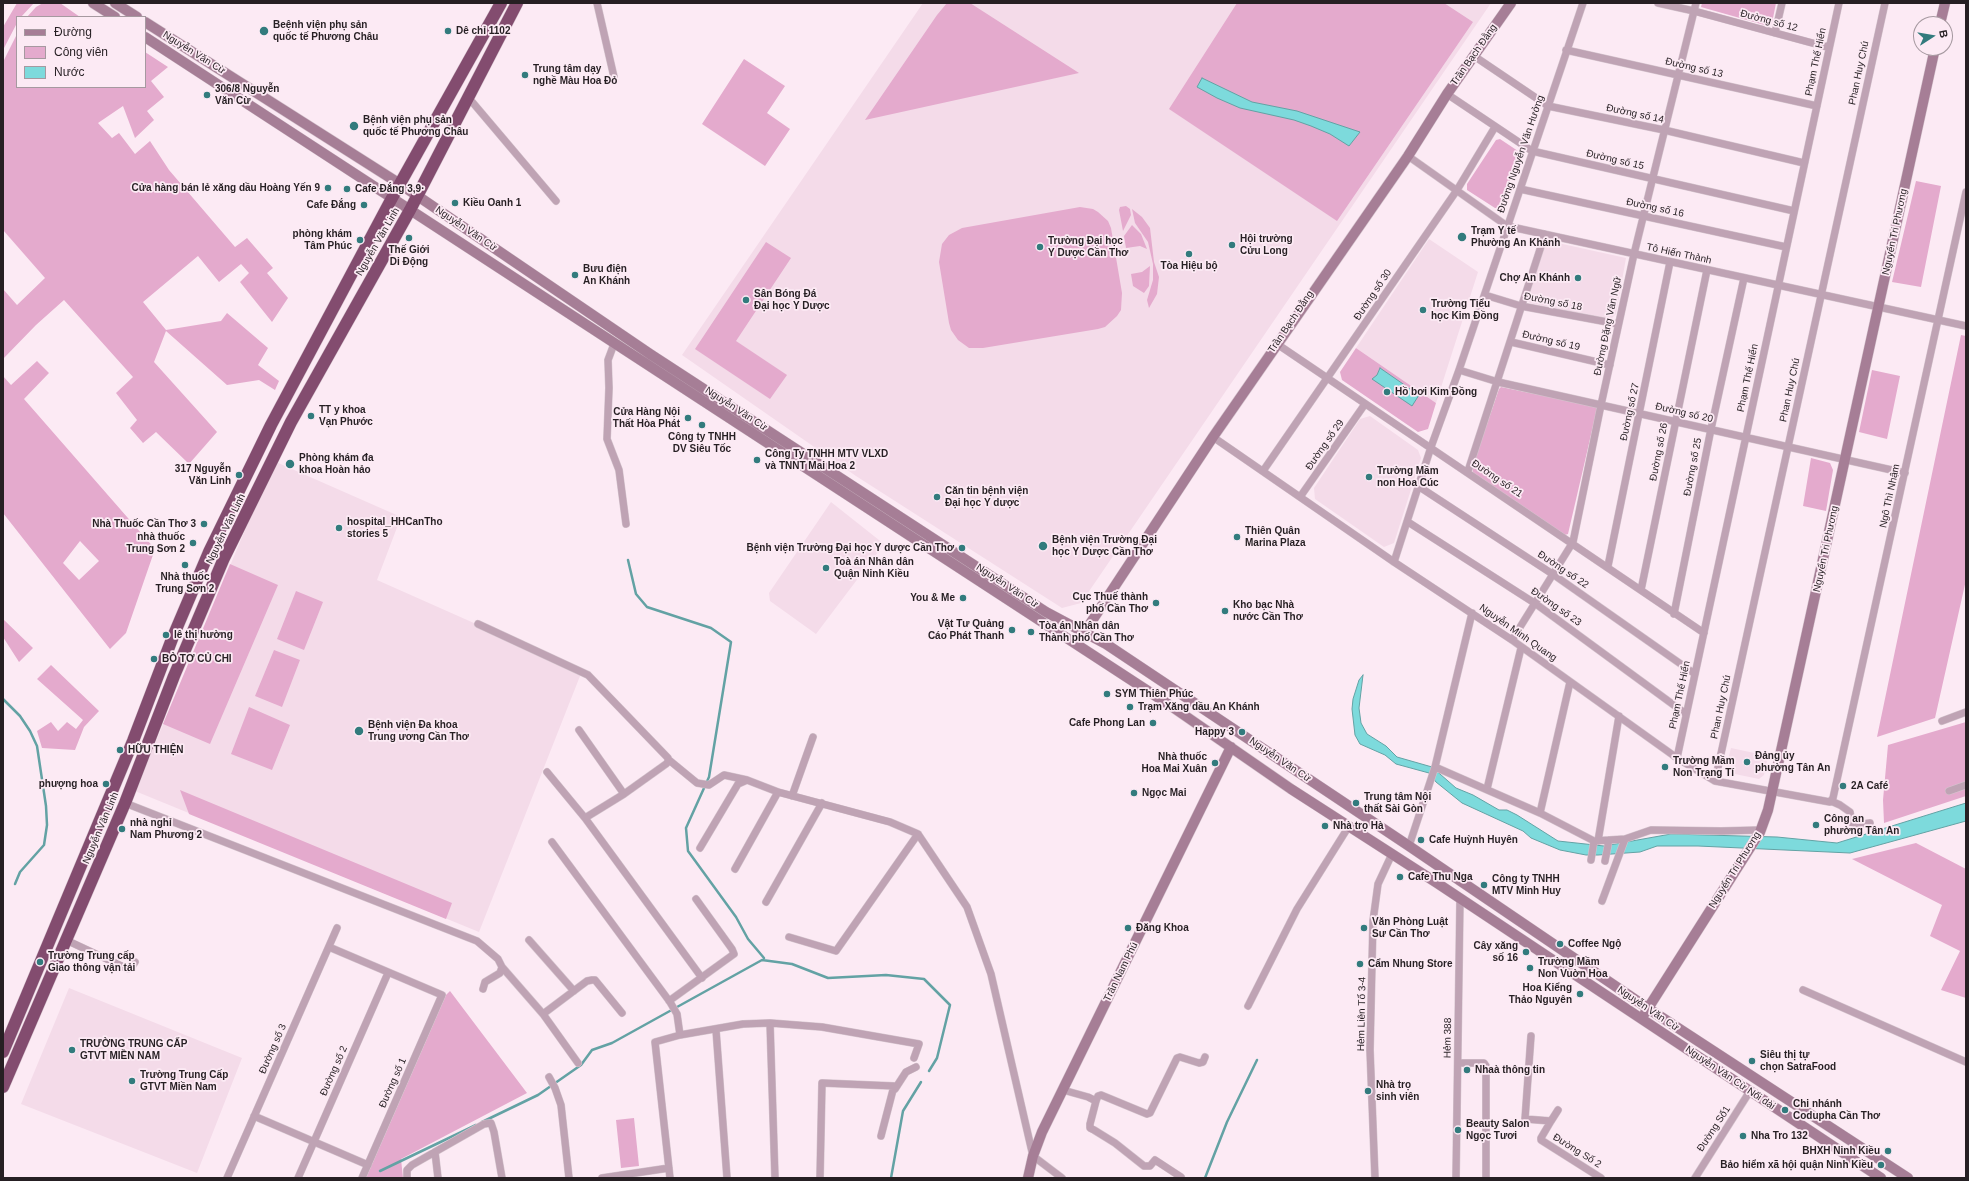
<!DOCTYPE html>
<meta charset="utf-8">
<style>
body{margin:0}
#map{position:relative;width:1969px;height:1181px;overflow:hidden;background:#fceaf4;font-family:Helvetica,sans-serif}
canvas{display:block}
.frame{position:absolute;inset:0;border:4px solid #261f23;pointer-events:none}
.legend{position:absolute;left:16px;top:16px;width:130px;height:72px;box-sizing:border-box;background:#fceaf4;border:1px solid #a699a0;margin:0;padding:5px 7px;list-style:none;font-size:12px;color:#261f23}
.legend li{display:flex;align-items:center;gap:8px;height:20px}
.legend b{width:20px;border:1px solid #a699a0}
.north{position:absolute;left:1913px;top:16px;width:40px;height:40px;box-sizing:border-box;background:#fceaf4;border:1px solid #a699a0;border-radius:50%;rotate:78deg;font-size:11px;font-weight:700;line-height:16px;text-align:center;color:#261f23}
.north::after{content:'';display:block;margin:auto;width:14px;height:18px;background:#327b7d;clip-path:polygon(50% 0,100% 100%,50% 72%,0 100%)}
</style>
<div id="map">
<canvas width="1969" height="1181"></canvas>
<div class="frame"></div>
<ul class="legend">
<li><b style="height:5px;background:#a67e96"></b>Đường</li>
<li><b style="height:11px;background:#e4aacd"></b>Công viên</li>
<li><b style="height:11px;background:#7ddadc"></b>Nước</li>
</ul>
<div class="north">B</div>
</div>
<script>
const ctx = document.querySelector('canvas').getContext('2d');
ctx.lineJoin = 'round';
function fillPath(path, color) { ctx.fillStyle = color; ctx.fill(path, 'evenodd'); }
const poly = rows => new Path2D(rows.map(r => 'M' + r).join(''));
function strokePath(path, color, width, dash) { ctx.strokeStyle = color; ctx.lineWidth = width; ctx.lineCap = dash ? 'butt' : 'round'; ctx.setLineDash(dash || []); ctx.stroke(path); }
function label(font, color, halo, rows, align = 'center') {
  ctx.font = font + ' Helvetica,sans-serif'; ctx.lineWidth = 3.5; ctx.setLineDash([]); ctx.textBaseline = 'middle'; ctx.strokeStyle = halo; ctx.fillStyle = color; for (const [text, x, y, turn = 0] of rows) {
    ctx.save(); ctx.translate(x, y); ctx.rotate((+turn || 0) * Math.PI / 180); ctx.textAlign = isNaN(turn) ? turn : align; if (halo) ctx.strokeText(text, 0, 0); ctx.fillText(text, 0, 0); ctx.restore();
  }
}
const built = poly([
 [923,3,1491,3,1081,603,1062,608,856,476,682,355],
 [1429,239,1478,272,1436,403,1356,348],
 [1549,241,1626,258,1616,314,1612,318,1609,320,1530,303,1527,299,1545,244],
 [1370,416,1418,450,1421,458,1394,543,1384,547,1315,499,1314,488,1360,419],
 [276,462,401,517,377,580,582,671,479,932,135,791,248,523],
 [831,502,884,544,816,634,770,601,769,593],
 [1731,748,1768,756,1764,775,1759,779,1730,773,1726,768],
 [69,988,242,1058,197,1173,21,1104]
]);
const green = poly([
 [17,3,34,3,21,17,17,17,17,23,3,50,3,27],
 [43,3,60,3,80,17,27,17,36,7],
 [947,3,970,3,1079,73,865,120,937,15],
 [1237,3,1444,3,1473,22,1337,221,1169,109],
 [1702,3,1776,3,1772,23,1768,26,1701,7],
 [17,34,17,87,145,87,145,52,168,67,151,81,164,97,147,111,154,120,135,138,123,106,98,123,112,138,119,133,135,154,150,141,169,170,235,247,247,238,273,268,267,273,288,298,272,322,240,282,249,273,241,264,219,282,198,256,143,302,166,330,221,321,227,313,268,348,258,365,279,381,275,390,259,380,227,385,166,331,154,362,217,432,189,464,156,432,143,443,130,428,137,420,116,393,133,377,64,300,36,325,3,359,3,289,17,305,45,278,3,230,3,62],
 [744,59,785,86,767,113,790,129,765,166,702,124],
 [1500,139,1518,151,1518,156,1501,208,1495,208,1467,190,1467,184,1496,140],
 [1916,181,1941,186,1921,287,1892,282],
 [1126,206,1130,209,1131,215,1123,231,1119,210,1120,207],
 [1080,207,1093,209,1098,212,1108,221,1111,228,1122,293,1121,310,1117,316,1105,327,1098,329,983,348,969,348,958,340,951,330,949,323,939,262,942,244,949,235,962,228],
 [1132,209,1142,217,1150,228,1154,262,1159,277,1157,294,1149,308,1147,300,1153,280,1153,264,1148,242,1135,223],
 [1132,225,1141,234,1147,249,1140,246,1126,248,1124,236],
 [766,242,791,258,736,341,787,375,770,399,695,349],
 [1150,266,1149,286,1144,293,1133,286,1131,274,1142,272],
 [1961,335,1966,336,1966,580,1935,718,1877,737],
 [1356,348,1436,403,1428,429,1418,432,1342,380,1340,372],
 [37,361,49,373,24,399,155,549,126,633,110,649,3,513,3,376,11,385],
 [80,541,99,561,79,580,63,563],
 [1872,370,1900,376,1887,439,1859,432],
 [1501,387,1594,406,1597,409,1568,534,1565,535,1473,473,1472,467,1499,389],
 [1811,458,1830,463,1833,470,1826,511,1803,506],
 [230,564,278,585,210,744,163,724],
 [296,591,323,602,304,650,277,639],
 [3,619,33,648,19,662,3,637],
 [274,650,300,660,282,707,255,696],
 [51,665,99,711,84,727,75,750,42,748,37,731,51,722,58,731,67,722,76,729,83,720,37,679],
 [249,707,290,725,272,770,231,754],
 [1966,722,1966,796,1884,823,1883,800,1888,745],
 [180,790,452,903,446,919,189,814],
 [1916,843,1966,869,1966,998,1941,990,1960,951,1930,936,1942,905,1852,859],
 [450,991,527,1093,401,1159,403,1178,366,1178,446,995],
 [634,1118,639,1166,621,1168,616,1120]
]);
const water = poly([
 [1202,78,1252,102,1297,111,1360,132,1349,146,1330,134,1311,126,1294,120,1240,108,1217,98,1197,87,1202,78],
 [1380,368,1419,395,1412,406,1372,379,1377,375,1380,368],
 [1363,675,1359,708,1361,723,1367,734,1386,746,1397,757,1432,767,1456,788,1473,795,1499,810,1507,810,1517,815,1558,841,1604,846,1671,834,1777,837,1837,843,1966,803,1966,821,1850,853,1698,846,1657,846,1640,852,1598,855,1586,855,1560,850,1531,838,1523,831,1462,803,1436,782,1429,773,1396,764,1385,755,1360,744,1355,735,1352,709,1353,699,1359,680,1363,675]
]);
const stream = poly([
 [628,560,636,594,647,607,711,628,731,642,709,777,686,828,688,851,736,917,748,939,764,958],
 [3,699,20,716,30,731,37,746,46,806,47,825,44,845,20,872,15,884],
 [482,1122,538,1095,581,1065,592,1050,612,1043,762,960,792,964,828,978,886,975,924,979,950,1005,937,1058,929,1071],
 [380,1171,476,1125],
 [891,1178,903,1111,921,1082],
 [1205,1178,1227,1122,1257,1060]
]);
const street = poly([
 [597,3,614,77],
 [1658,3,1694,11,1827,47,1829,45],
 [1775,33,1782,3],
 [1566,50,1817,106],
 [1474,56,1548,106,1664,130,1804,163],
 [1447,94,1532,151,1794,211],
 [468,97,556,201],
 [1408,156,1507,226,1966,326],
 [1520,189,1786,247],
 [1485,295,1521,306,1618,324],
 [1511,342,1610,365],
 [614,344,608,360,609,388,607,439,619,470,626,524],
 [1277,344,1704,633],
 [1459,370,1498,382,1905,473],
 [1213,437,1394,562,1512,640,1677,758,1715,781,1830,802,1833,798,1966,192],
 [1263,471,1457,190,1495,127],
 [1468,471,1545,234],
 [1418,486,1554,575,1695,674],
 [1300,497,1365,404],
 [1408,522,1536,604,1686,714],
 [1394,562,1431,447,1459,370,1583,3],
 [1608,566,1670,262],
 [1641,590,1707,270],
 [1674,614,1711,429,1744,278],
 [478,624,588,675,668,758,668,762,666,764,624,794,585,818],
 [1512,640,1573,542,1601,405,1634,254,1696,3],
 [1942,721,1966,712],
 [579,730,624,794],
 [1677,758,1839,3],
 [669,760,697,783,709,785,724,775,747,780],
 [1435,767,1540,813,1594,841,1625,839,1602,901],
 [547,772,585,818,702,978],
 [1715,781,1885,3],
 [1487,789,1521,648],
 [1949,791,1966,785],
 [792,796,813,737],
 [1831,801,1840,805,1850,812,1852,823,1855,825,1870,823],
 [125,803,477,941,498,959,502,967,500,973,485,982,483,989],
 [1540,813,1570,682],
 [1625,839,1651,830,1721,831,1760,830],
 [1598,841,1619,716],
 [552,842,670,1002,677,1014,680,1035],
 [1409,846,1435,767,1472,613],
 [700,848,738,784,747,780,778,792,890,822,918,834],
 [1591,860,1594,841],
 [1605,861,1609,840],
 [735,869,778,792],
 [766,902,822,803],
 [789,937,836,951,918,834,967,907,991,974,1033,1156,1062,1178],
 [66,940,128,969,132,967,135,962],
 [529,940,574,991],
 [329,947,442,995,362,1178],
 [502,967,543,1014,578,1063],
 [1803,990,1966,1062],
 [669,1001,734,954,732,949,696,899],
 [1248,1006,1297,909,1349,826],
 [543,1014,587,981,592,980,595,980,622,1013],
 [770,1023,775,1178],
 [716,1030,727,1178],
 [1531,1036,1525,1119,1551,1121,1541,1138,1541,1140,1601,1178],
 [1458,1063,1484,1063,1486,1066,1486,1178],
 [549,1077,555,1088,561,1105,569,1178],
 [895,1089,906,1072,916,1067],
 [1063,1090,1088,1097,1096,1101,1090,1124,1090,1128,1094,1130,1115,1143,1144,1166,1150,1166,1155,1160,1181,1177],
 [1096,1101,1098,1096,1101,1095,1147,1114,1150,1113,1177,1058,1180,1057,1199,1063,1203,1062,1205,1057],
 [254,1116,368,1165],
 [1551,1121,1558,1110],
 [435,1152,438,1178],
 [227,1178,337,928],
 [298,1178,388,973],
 [407,1178,407,1170,412,1165,484,1124,491,1123,494,1132,502,1178],
 [602,1178,669,1168],
 [670,1178,655,1042,680,1035,743,1024,770,1023,822,1027,919,1044,914,1058],
 [820,1178,822,1083,894,1086,881,1136],
 [1375,1178,1370,1050,1373,921,1378,884,1392,854],
 [1456,1178,1460,899],
 [1695,1178,1750,1091]
]);
const secondary = poly([
 [93,3,115,17],
 [115,3,137,17],
 [145,22,400,184,650,354,1046,612,1106,644,1409,846,1652,1011,1908,1178],
 [1940,24,1945,3],
 [145,37,1171,706,1291,789,1437,883,1881,1178],
 [1080,639,1213,437,1408,156,1447,94,1511,3],
 [1645,1013,1760,832,1768,810,1935,48],
 [1028,1178,1033,1156,1042,1132,1231,747]
]);
const highway = poly([
 [3,1052,133,741,172,639,209,552,271,425,392,198,501,3],
 [3,1087,125,803,174,676,224,558,291,422,410,210,517,3]
]);
const markers = [
 [264,31,5,"#327b7d"],
 [448,31,4,"#327b7d"],
 [525,75,4,"#327b7d"],
 [207,95,4,"#327b7d"],
 [354,126,5,"#327b7d"],
 [328,188,4,"#327b7d"],
 [347,189,4,"#327b7d"],
 [455,203,4,"#327b7d"],
 [364,205,4,"#327b7d"],
 [1462,237,5,"#327b7d"],
 [409,238,4,"#327b7d"],
 [360,240,4,"#327b7d"],
 [1232,245,4,"#327b7d"],
 [1040,247,4,"#327b7d"],
 [1189,254,4,"#327b7d"],
 [575,275,4,"#327b7d"],
 [1578,278,4,"#327b7d"],
 [746,300,4,"#327b7d"],
 [1423,310,4,"#327b7d"],
 [1387,392,4,"#327b7d"],
 [311,416,4,"#327b7d"],
 [688,418,4,"#327b7d"],
 [702,425,4,"#327b7d"],
 [757,460,4,"#327b7d"],
 [290,464,5,"#327b7d"],
 [239,475,4,"#327b7d"],
 [1369,477,4,"#327b7d"],
 [937,497,4,"#327b7d"],
 [204,524,4,"#327b7d"],
 [339,528,4,"#327b7d"],
 [1237,537,4,"#327b7d"],
 [193,543,4,"#327b7d"],
 [1043,546,5,"#327b7d"],
 [962,548,4,"#327b7d"],
 [185,565,4,"#327b7d"],
 [826,568,4,"#327b7d"],
 [963,598,4,"#327b7d"],
 [1156,603,4,"#327b7d"],
 [1225,611,4,"#327b7d"],
 [1012,630,4,"#327b7d"],
 [1031,632,4,"#327b7d"],
 [166,635,4,"#327b7d"],
 [154,659,4,"#327b7d"],
 [1107,694,4,"#327b7d"],
 [1130,707,4,"#327b7d"],
 [1153,723,4,"#327b7d"],
 [359,731,5,"#327b7d"],
 [1242,732,4,"#327b7d"],
 [120,750,4,"#327b7d"],
 [1747,762,4,"#327b7d"],
 [1215,763,4,"#327b7d"],
 [1665,767,4,"#327b7d"],
 [106,784,4,"#327b7d"],
 [1843,786,4,"#327b7d"],
 [1134,793,4,"#327b7d"],
 [1356,803,4,"#327b7d"],
 [1816,825,4,"#327b7d"],
 [1325,826,4,"#327b7d"],
 [122,829,4,"#327b7d"],
 [1421,840,4,"#327b7d"],
 [1400,877,4,"#327b7d"],
 [1484,885,4,"#327b7d"],
 [1128,928,4,"#327b7d"],
 [1364,928,4,"#327b7d"],
 [1560,944,4,"#327b7d"],
 [1526,952,4,"#327b7d"],
 [40,962,4,"#327b7d"],
 [1360,964,4,"#327b7d"],
 [1530,968,4,"#327b7d"],
 [1580,994,4,"#327b7d"],
 [72,1050,4,"#327b7d"],
 [1752,1061,4,"#327b7d"],
 [1467,1070,4,"#327b7d"],
 [132,1081,4,"#327b7d"],
 [1368,1091,4,"#327b7d"],
 [1785,1110,4,"#327b7d"],
 [1458,1130,4,"#327b7d"],
 [1743,1136,4,"#327b7d"],
 [1888,1151,4,"#327b7d"],
 [1881,1165,4,"#327b7d"]
];
const streetNames = [
 ["Đường số 12",1769,21,15],
 ["Nguyễn Văn Cừ",194,53,32],
 ["Trần Bạch Đằng",1474,55,-55],
 ["Phạm Thế Hiển",1816,62,-78],
 ["Đường số 13",1694,68,13],
 ["Phan Huy Chú",1859,73,-78],
 ["Đường số 14",1635,114,12],
 ["Đường Nguyễn Văn Hưởng",1521,154,-71],
 ["Đường số 15",1615,160,13],
 ["Đường số 16",1655,208,12],
 ["Nguyễn Văn Cừ",466,229,34],
 ["Nguyển Tri Phương",1895,232,-78],
 ["Nguyễn Văn Linh",378,242,-60],
 ["Tô Hiến Thành",1679,254,12],
 ["Đường số 30",1373,295,-56],
 ["Đường số 18",1553,302,11],
 ["Trần Bạch Đằng",1291,322,-56],
 ["Đường Đặng Văn Ngữ",1608,326,-78],
 ["Đường số 19",1551,341,13],
 ["Phạm Thế Hiển",1748,378,-78],
 ["Phan Huy Chú",1790,390,-78],
 ["Nguyễn Văn Cừ",736,409,33],
 ["Đường số 27",1630,412,-78],
 ["Đường số 20",1684,413,13],
 ["Đường số 29",1325,445,-55],
 ["Đường số 26",1659,452,-79],
 ["Đường số 25",1693,467,-79],
 ["Đường số 21",1497,479,34],
 ["Ngô Thì Nhậm",1890,496,-78],
 ["Nguyễn Văn Linh",226,529,-64],
 ["Nguyển Tri Phương",1826,549,-78],
 ["Đường số 22",1563,570,34],
 ["Nguyễn Văn Cừ",1007,586,33],
 ["Đường số 23",1556,607,35],
 ["Nguyễn Minh Quang",1518,633,35],
 ["Phạm Thế Hiển",1680,695,-78],
 ["Phan Huy Chú",1721,707,-78],
 ["Nguyễn Văn Cừ",1280,760,34],
 ["Nguyễn Văn Linh",101,828,-67],
 ["Nguyển Tri Phương",1735,870,-58],
 ["Trần Nam Phú",1121,972,-64],
 ["Nguyễn Văn Cừ",1648,1009,34],
 ["Hẻm Liên Tổ 3-4",1362,1014,-89],
 ["Hẻm 388",1448,1038,-89],
 ["Đường số 3",273,1049,-66],
 ["Đường số 2",334,1071,-66],
 ["Nguyễn Văn Cừ Nối dài",1730,1078,34],
 ["Đường số 1",393,1083,-66],
 ["Đường Số1",1714,1129,-57],
 ["Đường Số 2",1577,1151,32]
];
const poiNames = [
 ["Beệnh viện phụ sản",273,25],
 ["quốc tế Phương Châu",273,37],
 ["Dê chỉ 1102",456,31],
 ["Trung tâm dạy",533,69],
 ["nghề Màu Hoa Đỏ",533,81],
 ["306/8 Nguyễn",215,89],
 ["Văn Cừ",215,101],
 ["Bệnh viện phụ sản",363,120],
 ["quốc tế Phương Châu",363,132],
 ["Cửa hàng bán lẻ xăng dầu Hoàng Yến 9",320,188,"right"],
 ["Cafe Đắng 3,9·",355,189],
 ["Kiều Oanh 1",463,203],
 ["Cafe Đắng",356,205,"right"],
 ["Trạm Y tế",1471,231],
 ["Phường An Khánh",1471,243],
 ["phòng khám",352,234,"right"],
 ["Tâm Phúc",352,246,"right"],
 ["Hội trường",1240,239],
 ["Cửu Long",1240,251],
 ["Trường Đại học",1048,241],
 ["Y Dược Cần Thơ",1048,253],
 ["Thế Giới",409,250,"center"],
 ["Di Động",409,262,"center"],
 ["Tòa Hiệu bộ",1189,266,"center"],
 ["Bưu điện",583,269],
 ["An Khánh",583,281],
 ["Chợ An Khánh",1570,278,"right"],
 ["Sân Bóng Đá",754,294],
 ["Đại học Y Dược",754,306],
 ["Trường Tiểu",1431,304],
 ["học Kim Đồng",1431,316],
 ["Hồ bơi Kim Đồng",1395,392],
 ["TT y khoa",319,410],
 ["Vạn Phước",319,422],
 ["Cửa Hàng Nội",680,412,"right"],
 ["Thất Hòa Phát",680,424,"right"],
 ["Công ty TNHH",702,437,"center"],
 ["DV Siêu Tốc",702,449,"center"],
 ["Công Ty TNHH MTV VLXD",765,454],
 ["và TNNT Mai Hoa 2",765,466],
 ["Phòng khám đa",299,458],
 ["khoa Hoàn hảo",299,470],
 ["317 Nguyễn",231,469,"right"],
 ["Văn Linh",231,481,"right"],
 ["Trường Mầm",1377,471],
 ["non Hoa Cúc",1377,483],
 ["Căn tin bệnh viện",945,491],
 ["Đại học Y dược",945,503],
 ["hospital_HHCanTho",347,522],
 ["stories 5",347,534],
 ["Nhà Thuốc Cần Thơ 3",196,524,"right"],
 ["Thiên Quân",1245,531],
 ["Marina Plaza",1245,543],
 ["nhà thuốc",185,537,"right"],
 ["Trung Sơn 2",185,549,"right"],
 ["Bệnh viện Trường Đại",1052,540],
 ["học Y Dược Cần Thơ",1052,552],
 ["Bệnh viện Trường Đại học Y dược Cần Thơ",954,548,"right"],
 ["Toà án Nhân dân",834,562],
 ["Quận Ninh Kiều",834,574],
 ["Nhà thuốc",185,577,"center"],
 ["Trung Sơn 2",185,589,"center"],
 ["Cục Thuế thành",1148,597,"right"],
 ["phố Cần Thơ",1148,609,"right"],
 ["You & Me",955,598,"right"],
 ["Kho bạc Nhà",1233,605],
 ["nước Cần Thơ",1233,617],
 ["Vật Tư Quảng",1004,624,"right"],
 ["Cáo Phát Thanh",1004,636,"right"],
 ["Tòa án Nhân dân",1039,626],
 ["Thành phố Cần Thơ",1039,638],
 ["lê thị hường",174,635],
 ["BÒ TƠ CỦ CHI",162,659],
 ["SYM Thiên Phúc",1115,694],
 ["Trạm Xăng dầu An Khánh",1138,707],
 ["Cafe Phong Lan",1145,723,"right"],
 ["Bệnh viện Đa khoa",368,725],
 ["Trung ương Cần Thơ",368,737],
 ["Happy 3",1234,732,"right"],
 ["HỮU THIỆN",128,750],
 ["Đảng ủy",1755,756],
 ["phường Tân An",1755,768],
 ["Nhà thuốc",1207,757,"right"],
 ["Hoa Mai Xuân",1207,769,"right"],
 ["Trường Mầm",1673,761],
 ["Non Trạng Tí",1673,773],
 ["phượng hoa",98,784,"right"],
 ["2A Café",1851,786],
 ["Ngọc Mai",1142,793],
 ["Trung tâm Nội",1364,797],
 ["thất Sài Gòn",1364,809],
 ["Công an",1824,819],
 ["phường Tân An",1824,831],
 ["nhà nghỉ",130,823],
 ["Nam Phương 2",130,835],
 ["Nhà trọ Hà",1333,826],
 ["Cafe Huỳnh Huyên",1429,840],
 ["Cafe Thu Nga",1408,877],
 ["Công ty TNHH",1492,879],
 ["MTV Minh Huy",1492,891],
 ["Văn Phòng Luật",1372,922],
 ["Sư Cần Thơ",1372,934],
 ["Đăng Khoa",1136,928],
 ["Coffee Ngộ",1568,944],
 ["Cây xăng",1518,946,"right"],
 ["số 16",1518,958,"right"],
 ["Trường Trung cấp",48,956],
 ["Giao thông vận tải",48,968],
 ["Trường Mầm",1538,962],
 ["Non Vuờn Hoa",1538,974],
 ["Cẩm Nhung Store",1368,964],
 ["Hoa Kiểng",1572,988,"right"],
 ["Thảo Nguyên",1572,1000,"right"],
 ["TRƯỜNG TRUNG CẤP",80,1044],
 ["GTVT MIỀN NAM",80,1056],
 ["Siêu thị tự",1760,1055],
 ["chọn SatraFood",1760,1067],
 ["Nhaà thông tin",1475,1070],
 ["Trường Trung Cấp",140,1075],
 ["GTVT Miền Nam",140,1087],
 ["Nhà trọ",1376,1085],
 ["sinh viên",1376,1097],
 ["Chi nhánh",1793,1104],
 ["Codupha Cần Thơ",1793,1116],
 ["Beauty Salon",1466,1124],
 ["Ngọc Tươi",1466,1136],
 ["Nha Tro 132",1751,1136],
 ["BHXH Ninh Kiều",1880,1151,"right"],
 ["Bảo hiểm xã hội quận Ninh Kiều",1873,1165,"right"]
];
fillPath(built, '#f4dbe9');
fillPath(green, '#e4aacd');
fillPath(water, '#7ddadc');
strokePath(water, '#63a2a4', 1);
strokePath(stream, '#63a2a4', 2.5);
strokePath(street, '#d5c5ce', 8);
strokePath(secondary, '#d5c5ce', 11);
strokePath(highway, '#d5c5ce', 13);
strokePath(street, '#bfa3b4', 7);
strokePath(secondary, '#a67e96', 10);
strokePath(highway, '#834c6f', 12);
for (const [x, y, r, color] of markers) { const dot = new Path2D(); dot.arc(x, y, r, 0, 2 * Math.PI); ctx.fillStyle = color; ctx.fill(dot); strokePath(dot, '#fceaf4', 1.5); }
label('10px', '#261f23', '#fceaf4', streetNames);
label('bold 10px', '#261f23', '#fceaf4', poiNames, 'left');
</script>
